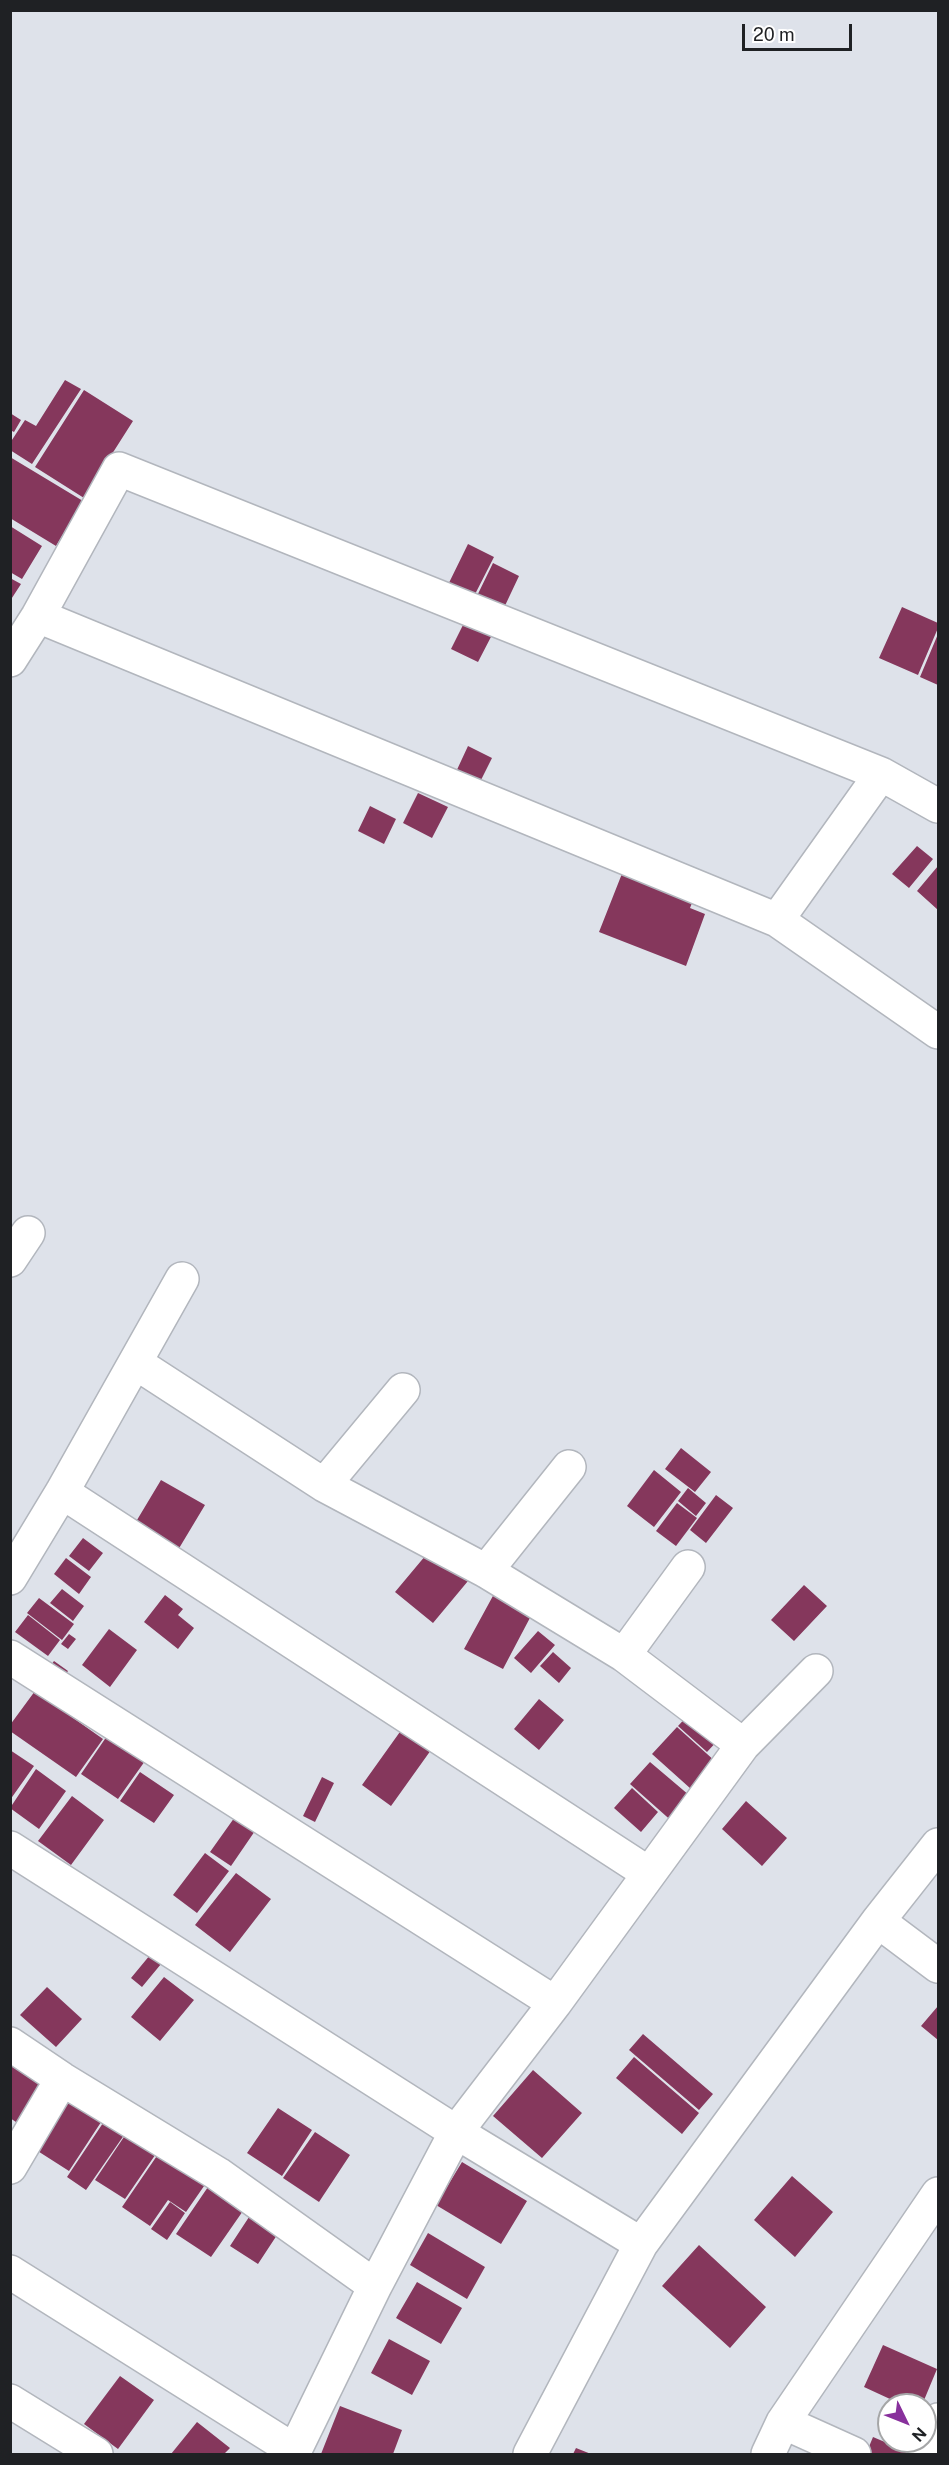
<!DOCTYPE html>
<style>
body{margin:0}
#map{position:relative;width:949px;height:2465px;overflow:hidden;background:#dee2ea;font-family:"Public Sans",sans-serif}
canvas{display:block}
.frame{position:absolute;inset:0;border:12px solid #1f2124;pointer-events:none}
.north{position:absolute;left:877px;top:2393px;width:60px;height:60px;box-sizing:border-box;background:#fff;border:2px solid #a5a6a7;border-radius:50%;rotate:133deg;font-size:16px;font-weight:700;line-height:24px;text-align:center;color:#1f2124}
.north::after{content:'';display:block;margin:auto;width:21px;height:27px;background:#88309c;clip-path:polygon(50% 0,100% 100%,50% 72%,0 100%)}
.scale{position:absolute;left:742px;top:24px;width:110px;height:27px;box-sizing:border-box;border:3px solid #1f2124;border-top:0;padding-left:8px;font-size:18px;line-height:21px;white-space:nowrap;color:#1f2124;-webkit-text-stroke:4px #fff;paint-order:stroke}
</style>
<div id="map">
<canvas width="949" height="2465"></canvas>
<div class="frame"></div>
<div class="north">N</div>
<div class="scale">20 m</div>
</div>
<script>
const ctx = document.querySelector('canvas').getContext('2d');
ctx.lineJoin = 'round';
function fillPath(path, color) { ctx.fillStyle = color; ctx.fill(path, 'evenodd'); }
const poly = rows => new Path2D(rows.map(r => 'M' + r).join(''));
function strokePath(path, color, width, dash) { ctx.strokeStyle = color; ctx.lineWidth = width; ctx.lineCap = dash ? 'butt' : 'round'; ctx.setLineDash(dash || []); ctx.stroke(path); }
const building = poly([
 [65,380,81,389,32,464,10,450,10,443,25,420,36,426],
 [84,390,133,421,84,498,35,467],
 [10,413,21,420,14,432,10,430],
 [10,457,83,501,56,546,10,518],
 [10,526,42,546,22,579,10,572],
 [468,544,494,557,469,606,444,593],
 [493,563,519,576,502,612,475,600],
 [10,578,21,584,10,601],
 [902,607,938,623,938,628,918,675,879,658],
 [466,619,493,633,478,662,451,649],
 [938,634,938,685,920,677],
 [468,746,492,758,478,786,455,774],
 [418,793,448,807,432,838,403,823],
 [370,806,396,819,384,844,358,831],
 [917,846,933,859,909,888,892,874],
 [625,866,696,893,690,908,705,914,686,966,599,932],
 [938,866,938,910,917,891],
 [681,1448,711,1472,695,1492,665,1469],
 [654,1470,681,1492,654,1527,627,1506],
 [161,1480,205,1505,178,1550,134,1525],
 [688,1488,706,1503,696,1516,678,1501],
 [716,1495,733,1508,706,1543,690,1530],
 [677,1503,697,1518,676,1546,656,1531],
 [83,1538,103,1553,89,1571,69,1556],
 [431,1549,468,1581,433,1623,395,1592],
 [66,1558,91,1577,79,1594,54,1574],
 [804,1585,827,1606,794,1641,771,1620],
 [62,1589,84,1606,73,1621,50,1603],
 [494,1594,532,1614,503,1669,464,1649],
 [165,1595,183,1609,178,1615,194,1628,178,1649,144,1622],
 [39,1598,74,1624,62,1640,27,1613],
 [28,1615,60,1640,48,1656,15,1632],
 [109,1629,137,1650,110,1687,82,1665],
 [538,1631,555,1645,531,1673,514,1658],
 [69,1634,76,1639,68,1649,61,1644],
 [553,1652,571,1668,559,1683,540,1666],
 [54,1661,68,1671,60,1682,46,1672],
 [35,1691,103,1739,76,1777,10,1731,10,1725],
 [539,1699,564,1720,539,1750,514,1729],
 [691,1712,720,1738,707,1752,678,1726],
 [677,1727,716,1762,691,1789,652,1754],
 [402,1729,431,1750,391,1806,362,1785],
 [107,1736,145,1761,118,1799,81,1774],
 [10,1750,34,1766,10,1800],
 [650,1762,696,1801,675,1824,630,1784],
 [36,1769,66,1791,39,1829,10,1808],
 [140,1772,174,1795,154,1823,120,1801],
 [322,1777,334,1783,315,1822,303,1816],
 [632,1788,658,1812,641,1832,614,1808],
 [72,1796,104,1820,71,1865,38,1841],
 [746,1801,787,1838,762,1866,722,1829],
 [237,1814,257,1828,231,1866,210,1852],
 [205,1853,229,1871,197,1913,173,1895],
 [236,1873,271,1899,230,1952,195,1925],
 [155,1949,166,1958,142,1987,131,1978],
 [164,1977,194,2000,160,2041,131,2017],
 [47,1987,82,2019,56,2047,20,2015],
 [938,2006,938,2040,921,2026],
 [643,2034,713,2094,699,2110,629,2050],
 [10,2051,34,2067,28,2076,49,2091,25,2128,10,2118],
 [634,2057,699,2113,682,2134,616,2078],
 [533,2070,582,2113,542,2158,493,2116],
 [71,2090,107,2113,69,2171,33,2148],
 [278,2108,312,2130,282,2176,247,2153],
 [109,2114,129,2128,86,2190,67,2177],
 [132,2125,162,2145,125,2199,95,2180],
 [315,2132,350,2155,319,2202,283,2178],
 [165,2144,211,2176,186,2212,168,2200,150,2226,122,2207],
 [462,2162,527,2201,501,2244,436,2205],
 [792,2176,833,2212,795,2257,754,2220],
 [210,2184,245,2208,211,2257,176,2234],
 [170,2202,185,2213,167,2240,151,2229],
 [249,2217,277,2235,258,2264,230,2246],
 [428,2233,485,2267,467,2299,410,2265],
 [699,2245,766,2307,730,2348,662,2286],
 [417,2282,462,2308,441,2344,396,2318],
 [389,2339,430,2361,412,2395,371,2373],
 [883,2345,937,2369,922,2405,903,2405,864,2387],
 [120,2376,154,2400,118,2449,84,2424],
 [340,2406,402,2430,393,2454,321,2454],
 [197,2422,230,2448,224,2454,171,2454],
 [873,2437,913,2454,866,2454],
 [576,2448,591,2454,573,2454]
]);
const minor = poly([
 [38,616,777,920,938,1032],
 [10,660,38,616,119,469,881,774,938,806],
 [777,920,881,774],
 [10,1260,28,1233],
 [136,1363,324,1485,486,1571,624,1655,743,1745],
 [324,1485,403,1390],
 [62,1492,648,1873],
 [486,1571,569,1467],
 [10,1578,62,1492,182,1279],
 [624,1655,688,1567],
 [10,1657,555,2003],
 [10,1848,456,2132,641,2244],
 [878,1921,938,1966],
 [10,2044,62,2079,218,2174,375,2286],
 [10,2167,62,2079],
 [10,2272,295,2451],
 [10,2401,96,2454],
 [783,2422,854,2454],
 [293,2454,375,2286,456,2132,555,2003,743,1745,816,1671],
 [530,2454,641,2244,878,1921,938,1845],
 [768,2454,783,2422,938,2194],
 [924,2454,938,2420]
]);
fillPath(building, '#85375c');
strokePath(minor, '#b2b6bd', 36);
strokePath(minor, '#fff', 33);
</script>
